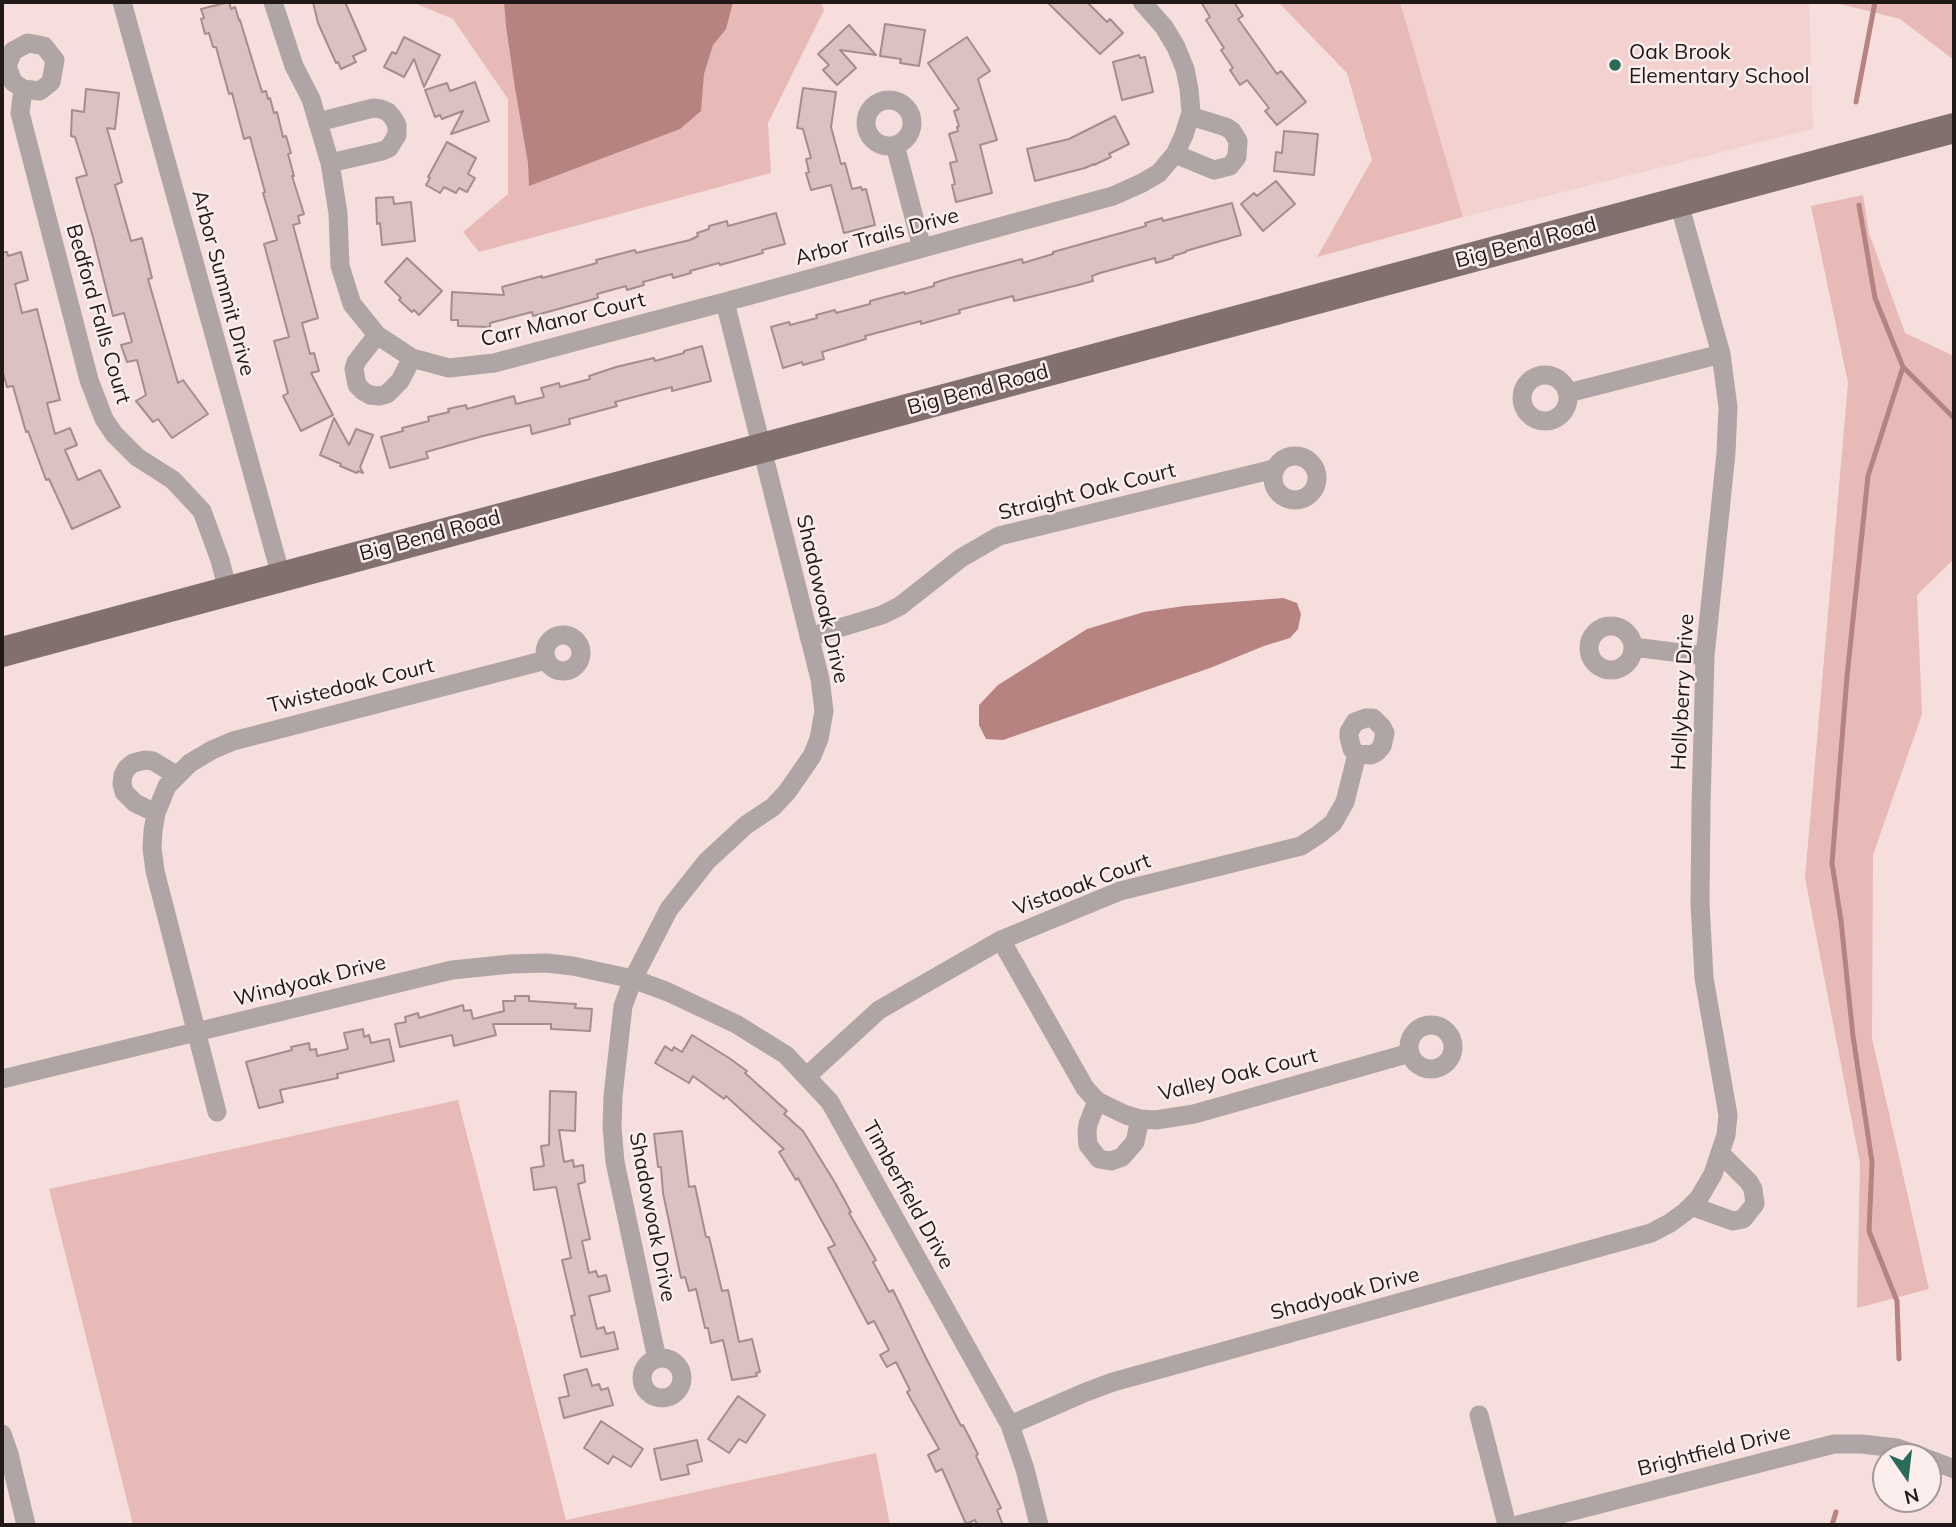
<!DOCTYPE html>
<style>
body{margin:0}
#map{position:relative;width:1956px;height:1527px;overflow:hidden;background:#f6dedc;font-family:Mulish,sans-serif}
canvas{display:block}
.frame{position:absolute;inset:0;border:4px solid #211918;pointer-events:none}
.north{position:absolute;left:1872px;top:1443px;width:70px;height:70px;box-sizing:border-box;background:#fceeed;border:2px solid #a49998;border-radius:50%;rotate:166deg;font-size:19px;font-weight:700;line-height:28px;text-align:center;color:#211918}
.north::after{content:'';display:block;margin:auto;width:24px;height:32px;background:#296a58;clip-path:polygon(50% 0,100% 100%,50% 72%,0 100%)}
</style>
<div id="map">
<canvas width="1956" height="1527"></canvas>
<div class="frame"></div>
<div class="north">N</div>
</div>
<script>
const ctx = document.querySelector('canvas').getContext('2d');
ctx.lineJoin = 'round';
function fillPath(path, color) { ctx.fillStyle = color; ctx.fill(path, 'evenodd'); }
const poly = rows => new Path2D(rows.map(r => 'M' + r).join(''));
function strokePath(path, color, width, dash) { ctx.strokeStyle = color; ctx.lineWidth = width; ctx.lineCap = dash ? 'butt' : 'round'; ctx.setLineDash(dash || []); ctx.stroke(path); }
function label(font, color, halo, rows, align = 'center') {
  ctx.font = font + ' Mulish,sans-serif'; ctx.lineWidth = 5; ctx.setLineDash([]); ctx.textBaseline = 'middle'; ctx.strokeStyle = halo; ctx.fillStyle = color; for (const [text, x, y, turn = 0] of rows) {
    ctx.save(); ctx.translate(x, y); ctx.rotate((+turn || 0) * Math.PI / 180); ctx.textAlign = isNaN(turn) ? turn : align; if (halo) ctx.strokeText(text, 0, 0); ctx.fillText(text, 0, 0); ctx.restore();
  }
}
const built = poly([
 [1400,2,1809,2,1813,129,1463,217]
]);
const green = poly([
 [412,2,821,2,824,10,768,123,771,173,479,252,463,232,508,194,508,99,453,19],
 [1278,2,1400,2,1463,217,1317,257,1372,160,1347,73],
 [1832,2,1954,2,1954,60,1900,19],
 [1863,195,1869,233,1905,333,1954,356,1954,559,1917,595,1922,714,1873,855,1872,1038,1929,1289,1857,1308,1860,1163,1805,878,1848,383,1811,206],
 [458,1100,566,1520,876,1453,890,1525,133,1525,49,1189]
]);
const water = poly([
 [504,2,733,2,726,29,713,45,704,74,701,111,680,129,529,186,528,163,515,88,506,26],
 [1283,598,1297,603,1301,614,1298,629,1290,638,1264,646,1210,668,1003,740,986,739,979,725,979,705,998,685,1087,629,1144,612,1184,606]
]);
const stream = poly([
 [1856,102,1875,2],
 [1859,205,1875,298,1903,367,1954,418],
 [1899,1359,1897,1301,1869,1231,1872,1162,1853,1036,1841,921,1832,863,1847,677,1868,476,1903,367],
 [1832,1525,1836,1512]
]);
const building = poly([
 [229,2,231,9,235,7,239,20,240,20,262,92,266,91,268,99,270,98,274,113,277,112,283,137,286,136,291,153,288,154,294,176,292,176,304,214,298,216,300,223,293,225,318,318,302,323,310,354,314,353,319,371,311,373,333,415,301,431,283,396,288,393,274,341,289,337,264,244,277,240,263,193,265,192,250,137,244,139,232,93,229,94,216,47,213,47,209,33,205,34,201,19,204,18,201,9,229,2],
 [313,2,345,2,366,50,353,56,356,62,341,69,338,62,336,63,318,23,313,2],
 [1047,2,1087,2,1107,22,1110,19,1123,33,1100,54,1047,2],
 [1201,2,1234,2,1243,16,1238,19,1277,74,1281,71,1306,102,1277,125,1265,111,1269,108,1247,80,1240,85,1230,70,1233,68,1221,50,1224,48,1206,20,1210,17,1201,2],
 [885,24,925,30,919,66,900,63,901,59,880,56,885,24],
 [849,25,876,55,840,50,856,68,837,85,823,70,829,65,818,54,849,25],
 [404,37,440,55,424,87,414,59,404,77,384,67,392,52,396,54,404,37],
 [967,37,990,71,978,79,997,140,980,145,992,193,956,202,952,185,955,184,950,163,957,161,949,134,958,131,957,127,959,126,954,111,959,109,928,63,967,37],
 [1139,55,1140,58,1145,57,1153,92,1122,100,1113,62,1139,55],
 [475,82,489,121,451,134,463,111,442,119,440,115,435,117,425,90,447,83,450,91,475,82],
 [803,88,836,92,831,127,841,164,845,163,852,189,861,187,862,190,866,189,875,225,844,233,831,185,811,190,806,173,809,172,806,159,811,158,803,129,797,128,803,88],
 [86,89,119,93,115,129,107,128,122,182,115,185,131,241,142,238,152,278,148,279,178,383,183,380,208,414,172,438,158,419,153,422,136,401,146,395,137,360,127,362,121,345,132,342,124,313,113,316,93,237,76,178,87,175,75,137,71,136,72,110,84,112,86,89],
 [1115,116,1129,144,1109,154,1111,157,1094,165,1094,164,1085,168,1035,181,1027,149,1069,139,1115,116],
 [1284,131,1318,134,1314,175,1274,171,1276,152,1282,153,1284,131],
 [447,142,476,158,468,174,475,178,467,192,459,188,456,193,444,187,440,193,426,185,430,178,428,177,447,142],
 [1276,181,1295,204,1263,231,1241,204,1254,193,1257,196,1276,181],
 [393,197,394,204,411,202,415,241,382,245,380,223,377,224,376,198,393,197],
 [1232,203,1241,235,1186,251,1186,252,1173,256,1173,258,1156,263,1155,258,1100,273,1092,276,1093,281,1078,285,1014,301,1013,296,959,310,960,313,921,324,921,321,865,336,866,339,822,352,824,359,803,365,802,362,783,368,771,327,789,322,790,325,817,318,816,315,835,310,836,313,870,304,870,301,904,292,905,294,934,286,934,283,950,278,1022,259,1023,263,1053,254,1053,252,1146,226,1145,223,1162,218,1163,221,1232,203],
 [776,213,785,244,762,250,763,253,720,265,719,263,690,271,691,273,673,278,672,274,643,282,644,285,627,290,626,286,597,294,598,298,533,316,532,312,490,323,490,327,458,326,458,320,451,320,452,292,504,295,502,287,542,276,542,278,597,263,596,260,635,250,636,253,690,240,698,236,697,233,709,229,709,226,727,221,728,226,776,213],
 [2,252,7,252,8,256,21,252,28,280,15,284,22,313,37,309,60,400,47,403,55,434,70,428,77,445,65,450,78,480,100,470,120,507,72,529,49,479,46,480,28,431,26,432,13,386,7,387,2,369,2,252],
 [407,258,442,291,419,315,414,310,412,312,399,300,401,298,385,282,407,258],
 [702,346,711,381,672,391,672,387,615,402,617,406,569,419,570,424,532,434,530,425,483,436,426,452,428,458,390,468,381,437,403,431,402,428,429,421,428,417,449,412,448,409,466,405,467,409,514,396,516,404,544,397,541,388,559,383,560,387,590,379,589,376,616,367,654,358,655,361,684,353,684,351,702,346],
 [334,418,349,445,356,429,373,435,360,467,363,473,358,471,357,473,340,466,341,464,320,455,334,418],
 [515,996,529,996,529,1001,576,1004,575,1008,592,1009,590,1031,551,1029,551,1024,493,1024,496,1035,454,1046,452,1035,400,1047,395,1024,406,1022,405,1017,418,1013,419,1018,463,1005,464,1011,471,1010,473,1019,504,1011,503,1001,515,1001,515,996],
 [363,1029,364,1037,369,1035,371,1043,389,1039,394,1061,337,1074,338,1078,280,1090,283,1102,259,1108,246,1062,292,1050,291,1047,309,1043,310,1050,316,1049,317,1056,348,1049,344,1033,363,1029],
 [692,1035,729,1058,747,1071,745,1073,787,1111,784,1114,803,1131,834,1181,851,1212,849,1213,876,1260,873,1262,889,1292,893,1290,926,1358,961,1426,963,1425,978,1454,976,1456,1001,1508,997,1510,1003,1525,977,1525,975,1520,966,1524,942,1469,936,1472,928,1455,939,1449,907,1392,910,1390,896,1362,887,1367,880,1355,889,1350,874,1321,868,1324,828,1248,835,1245,798,1178,796,1180,779,1152,784,1149,726,1096,724,1099,693,1076,689,1083,655,1063,665,1046,672,1051,674,1047,682,1052,692,1035],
 [550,1091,576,1092,575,1131,559,1130,564,1162,573,1160,574,1167,583,1165,585,1182,578,1184,590,1239,582,1241,589,1273,596,1271,598,1277,606,1275,610,1291,589,1296,597,1329,604,1327,606,1334,614,1332,618,1349,581,1357,571,1316,575,1315,562,1260,571,1258,556,1187,534,1190,531,1168,544,1166,541,1146,549,1145,550,1091],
 [682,1131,689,1187,695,1186,706,1237,709,1237,722,1291,728,1290,739,1342,752,1339,760,1372,756,1373,757,1376,732,1380,723,1340,711,1343,708,1328,705,1328,696,1289,689,1291,685,1277,681,1278,663,1193,661,1167,658,1167,654,1134,682,1131],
 [587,1369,592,1386,599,1384,601,1390,608,1388,613,1405,564,1418,559,1398,569,1396,564,1375,587,1369],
 [738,1396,765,1415,746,1443,739,1439,729,1453,708,1439,738,1396],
 [601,1421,643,1449,631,1467,613,1456,608,1464,584,1448,601,1421],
 [697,1440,702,1461,687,1465,689,1474,661,1480,654,1449,697,1440]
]);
const street = poly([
 [122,2,281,576],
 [273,2,294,66,311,99,330,163,338,213,340,266,352,304,377,335,412,358,449,368,494,363,725,302],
 [23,89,13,82,7,66,13,51,28,43,44,46,55,60,51,82,40,91,23,89,20,113,89,380,104,419,114,434,137,457,173,480,202,511,220,560,228,591],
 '866 123a23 23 0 1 1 46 0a23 23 0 1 1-46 0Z',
 [318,122,373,108,381,109,388,112,393,118,397,125,397,135,389,148,382,151,330,163],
 [895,145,922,248],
 [1175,154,1214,170,1230,166,1237,157,1238,141,1232,131,1226,127,1190,116],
 [377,335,356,362,354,369,357,385,363,391,370,395,379,396,387,394,400,381,412,358],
 '1522 398a23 23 0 1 1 46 0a23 23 0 1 1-46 0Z',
 [1568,393,1721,354],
 '1273 478a22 22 0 1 1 44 0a22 22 0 1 1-44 0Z',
 '1589 648a22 22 0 1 1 44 0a22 22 0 1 1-44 0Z',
 '545 653a18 18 0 1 1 36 0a18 18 0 1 1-36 0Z',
 [809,637,882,615,900,606,961,558,999,536,1274,469],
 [1633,647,1705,656],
 [156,813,135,803,124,792,122,784,123,775,127,768,133,763,145,760,153,761,176,775],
 [1001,940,1085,1088,1097,1101,1126,1115,1140,1119,1156,1120,1194,1114,1410,1053],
 '1409 1047a22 22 0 1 1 44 0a22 22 0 1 1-44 0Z',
 [807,1076,879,1010,1001,940,1120,891,1301,846,1318,835,1333,823,1345,802,1357,754,1352,749,1349,737,1349,732,1355,722,1366,718,1373,718,1382,727,1385,733,1382,746,1377,752,1371,755,1357,754],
 [2,1079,452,970,511,964,546,963,573,966,633,979,668,992,736,1024,786,1055,830,1102,1010,1425,1025,1469,1039,1525],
 [1097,1101,1088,1124,1087,1132,1088,1145,1099,1159,1111,1161,1122,1157,1135,1142,1140,1119],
 [217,1112,155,871,152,848,153,831,156,813,167,786,190,763,212,750,233,741,546,660],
 [1691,1206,1733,1221,1743,1219,1755,1204,1753,1189,1749,1182,1721,1154],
 '642 1378a20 20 0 1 1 40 0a20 20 0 1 1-40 0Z',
 [657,1359,615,1162,612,1127,613,1096,623,1006,633,979,669,909,707,861,746,825,773,807,787,792,812,756,819,739,824,711,820,679,725,302,1113,196,1142,183,1159,173,1175,154,1184,135,1191,112,1189,89,1185,69,1176,47,1164,27,1142,2],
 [1479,1415,1507,1525],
 [1010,1425,1086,1392,1113,1382,1651,1233,1670,1223,1685,1212,1699,1198,1713,1174,1726,1135,1728,1115,1704,978,1700,903,1701,806,1705,656,1726,453,1728,407,1721,354,1679,203],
 [2,1434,9,1454,26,1525],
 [1928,1459,1954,1469],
 [1518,1525,1834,1444,1862,1444,1897,1448,1923,1457]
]);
const primary = poly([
 [2,652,1954,128]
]);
const markers = [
 [1615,65,7,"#296a58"]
];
const poiNames = [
 ["Oak Brook",1629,53],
 ["Elementary School",1629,77]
];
const streetNames = [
 ["Arbor Trails Drive",877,237,-15],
 ["Big Bend Road",1526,243,-15],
 ["Arbor Summit Drive",223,283,75],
 ["Bedford Falls Court",98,314,74],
 ["Carr Manor Court",563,320,-14],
 ["Big Bend Road",978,390,-15],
 ["Straight Oak Court",1087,492,-14],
 ["Big Bend Road",430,536,-15],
 ["Shadowoak Drive",822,599,77],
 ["Twistedoak Court",351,686,-14],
 ["Hollyberry Drive",1683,692,-87],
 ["Vistaoak Court",1082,885,-20],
 ["Windyoak Drive",310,981,-14],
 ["Valley Oak Court",1238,1075,-14],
 ["Timberfield Drive",908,1195,61],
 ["Shadowoak Drive",652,1217,79],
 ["Shadyoak Drive",1345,1294,-15],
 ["Brightfield Drive",1714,1451,-14]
];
fillPath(built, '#f2d1cf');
fillPath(green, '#e8bab7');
fillPath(water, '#b78380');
strokePath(stream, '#b78380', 5);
fillPath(building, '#d9c2c0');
strokePath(building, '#a48e8d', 2);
strokePath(street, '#afa5a4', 19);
strokePath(primary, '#82706f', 30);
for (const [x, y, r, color] of markers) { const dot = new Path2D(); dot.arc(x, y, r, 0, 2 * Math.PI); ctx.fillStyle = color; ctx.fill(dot); strokePath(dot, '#fceeed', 2.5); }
label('21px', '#211918', '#fceeed', poiNames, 'left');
label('21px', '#211918', '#fceeed', streetNames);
</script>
